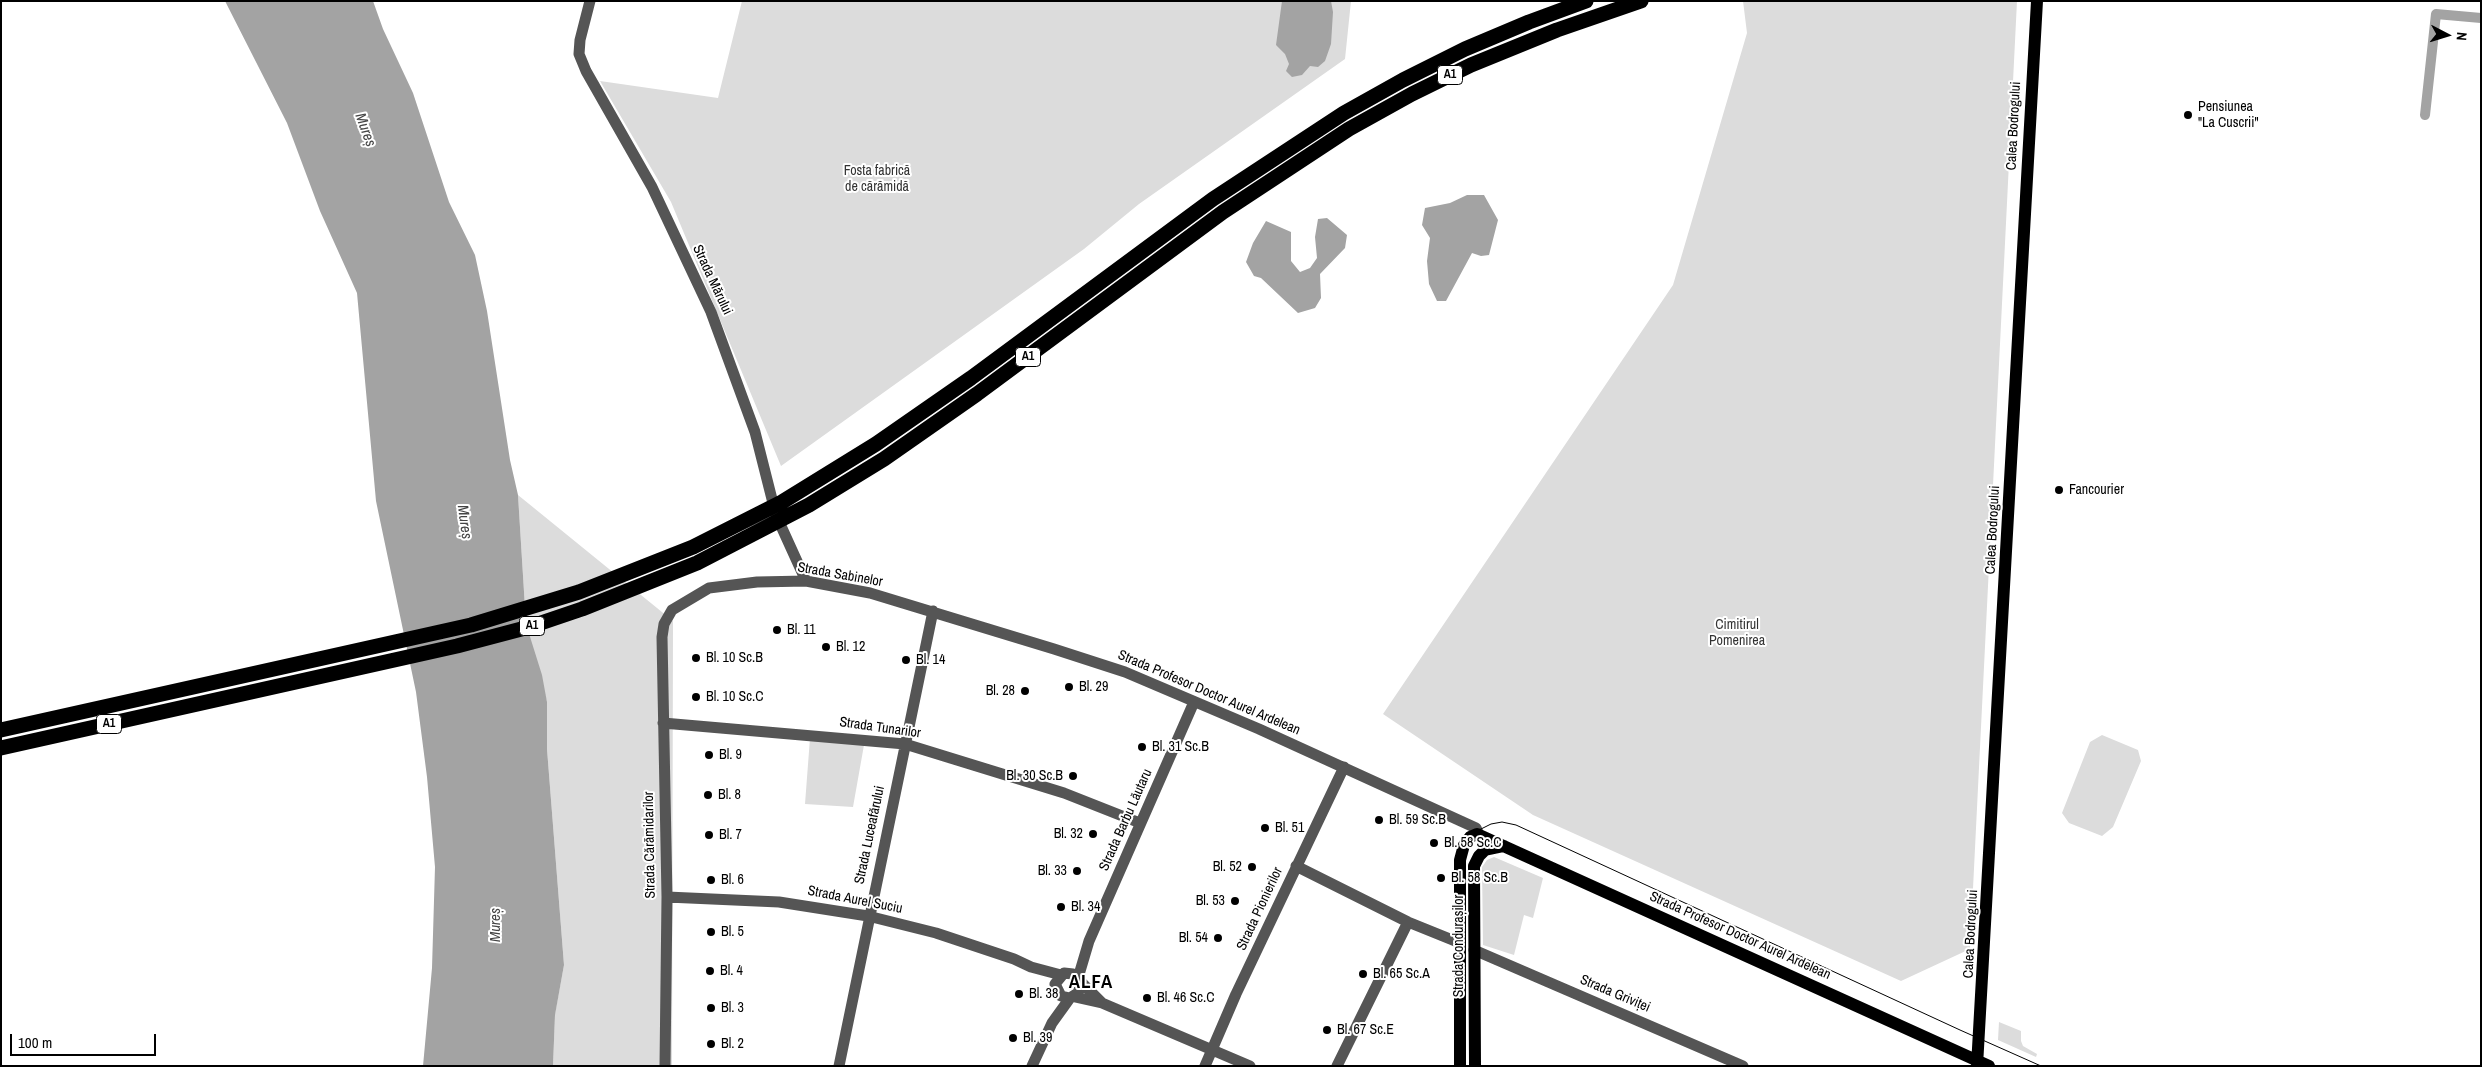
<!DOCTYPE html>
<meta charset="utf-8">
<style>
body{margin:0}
#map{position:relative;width:2482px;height:1067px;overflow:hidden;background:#fff;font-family:"Archivo Narrow",sans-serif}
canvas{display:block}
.frame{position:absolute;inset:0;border:2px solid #000;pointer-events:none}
.north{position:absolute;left:2422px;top:10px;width:50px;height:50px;-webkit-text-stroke:4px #fff;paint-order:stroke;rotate:95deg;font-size:14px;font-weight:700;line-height:20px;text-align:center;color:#000}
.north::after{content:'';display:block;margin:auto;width:18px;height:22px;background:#000;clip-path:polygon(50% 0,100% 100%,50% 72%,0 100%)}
.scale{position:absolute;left:10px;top:1034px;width:146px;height:22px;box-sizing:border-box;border:2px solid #000;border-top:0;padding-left:6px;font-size:15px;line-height:18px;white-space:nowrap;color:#000;-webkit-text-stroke:4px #fff;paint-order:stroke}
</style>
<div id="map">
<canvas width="2482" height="1067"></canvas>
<div class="frame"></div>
<div class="north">N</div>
<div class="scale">100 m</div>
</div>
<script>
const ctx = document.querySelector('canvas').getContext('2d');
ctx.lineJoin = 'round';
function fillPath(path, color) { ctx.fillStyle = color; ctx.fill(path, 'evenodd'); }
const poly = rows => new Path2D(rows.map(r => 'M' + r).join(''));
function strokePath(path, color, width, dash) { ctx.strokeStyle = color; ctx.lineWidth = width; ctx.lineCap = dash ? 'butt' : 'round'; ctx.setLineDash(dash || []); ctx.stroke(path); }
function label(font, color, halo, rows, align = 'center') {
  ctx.font = font + ' "Archivo Narrow",sans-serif'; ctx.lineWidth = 4; ctx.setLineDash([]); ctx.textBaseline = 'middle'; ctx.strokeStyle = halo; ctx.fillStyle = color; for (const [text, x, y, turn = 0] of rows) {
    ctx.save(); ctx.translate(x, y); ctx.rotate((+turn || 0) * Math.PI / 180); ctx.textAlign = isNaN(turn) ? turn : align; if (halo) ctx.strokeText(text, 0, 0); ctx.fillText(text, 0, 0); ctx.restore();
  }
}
const green = poly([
 [742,1,1351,1,1345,59,1139,204,1084,249,781,466,671,202,600,81,718,98],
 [1743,1,2017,1,1970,949,1901,981,1533,815,1383,714,1673,285,1747,33],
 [518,495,673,621,672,1066,553,1066,555,1014,564,965,547,749,547,702,526,624],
 [2102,735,2138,750,2141,761,2113,827,2102,836,2069,823,2062,813,2090,742],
 [810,738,864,745,853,807,805,804],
 [1494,857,1543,878,1533,918,1524,915,1514,955,1483,945,1482,867,1487,860],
 [1999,1022,2021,1031,2021,1041,2023,1046,2037,1054,2036,1057,1998,1040]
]);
const water = poly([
 [225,1,373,1,383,29,413,93,449,202,475,255,487,311,510,460,518,495,526,624,542,675,547,702,547,749,564,965,555,1015,553,1066,423,1066,432,968,435,867,427,777,416,692,376,501,357,293,320,211,287,123],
 [1282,1,1331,1,1333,12,1331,44,1325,61,1318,67,1310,66,1302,75,1292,77,1286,71,1289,64,1285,54,1276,45],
 [1467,195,1484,195,1498,220,1489,255,1481,256,1472,253,1446,301,1437,301,1429,284,1427,261,1430,238,1422,225,1425,208,1450,203],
 [1327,218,1347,235,1345,248,1320,274,1321,298,1315,308,1298,313,1261,278,1254,276,1246,262,1253,243,1266,221,1291,232,1291,261,1300,272,1310,268,1317,258,1315,237,1318,219]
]);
const canal = poly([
 [2425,115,2436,14,2481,18]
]);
const minor = poly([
 [590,1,580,40,579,54,586,71,652,187,711,312,755,432,776,515,806,581],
 [663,723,905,744,1064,793,1140,823],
 [1296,866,1408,922,1460,943],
 [667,897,779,902,868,916,936,933,1014,959,1031,967,1061,975],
 [1474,950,1743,1066],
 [1078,978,1089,941,1194,702],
 [1081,984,1078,993,1070,998,1061,996,1055,984,1064,973,1073,974,1101,1002],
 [1075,997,1102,1003,1250,1066],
 [665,1066,667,897,662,637,664,624,672,610,709,588,757,582,806,581,870,593,1054,649,1125,672,1259,729,1476,828,1479,835],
 [839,1066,933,611],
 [1032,1066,1052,1023,1070,998],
 [1205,1066,1236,994,1344,767],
 [1337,1066,1408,922]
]);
const major = poly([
 [1460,1066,1460,860,1464,845,1470,837,1477,834,1989,1066],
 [1475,1066,1474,866,1479,856,1485,850,1504,846],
 [1977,1066,2037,1]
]);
const highway = poly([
 [1,730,471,625,579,592,693,547,782,502,876,444,971,378,1213,199,1344,113,1403,80,1465,49,1529,22,1586,1],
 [1,748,457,646,529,627,582,609,697,563,809,505,884,459,977,394,1223,212,1349,129,1412,94,1471,65,1557,30,1641,1]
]);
const tram = poly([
 [1464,1066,1465,854,1470,841,1477,831,1491,824,1502,822,1516,825,1960,1030,2041,1066]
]);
const markers = [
 [2188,115,5,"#000"],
 [2059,490,5,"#000"],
 [777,630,5,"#000"],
 [826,647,5,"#000"],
 [696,658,5,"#000"],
 [906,660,5,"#000"],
 [1069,687,5,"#000"],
 [1025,691,5,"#000"],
 [696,697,5,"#000"],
 [1142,747,5,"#000"],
 [709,755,5,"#000"],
 [1073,776,5,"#000"],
 [708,795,5,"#000"],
 [1379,820,5,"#000"],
 [1265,828,5,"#000"],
 [1093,834,5,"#000"],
 [709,835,5,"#000"],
 [1434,843,5,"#000"],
 [1252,867,5,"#000"],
 [1077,871,5,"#000"],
 [1441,878,5,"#000"],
 [711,880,5,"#000"],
 [1235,901,5,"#000"],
 [1061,907,5,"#000"],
 [711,932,5,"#000"],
 [1218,938,5,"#000"],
 [710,971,5,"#000"],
 [1363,974,5,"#000"],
 [1019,994,5,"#000"],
 [1147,998,5,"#000"],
 [711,1008,5,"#000"],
 [1327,1030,5,"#000"],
 [1013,1038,5,"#000"],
 [711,1044,5,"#000"]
];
const shields = [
 [1450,75,25],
 [1028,357,25],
 [532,626,25],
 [109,724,25]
];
const shieldNames = [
 ["A1",1450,75],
 ["A1",1028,357],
 ["A1",532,626],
 ["A1",109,724]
];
const poiNames = [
 ["Pensiunea",2198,107],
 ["\"La Cuscrii\"",2198,123],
 ["Fancourier",2069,490],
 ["Bl. 11",787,630],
 ["Bl. 12",836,647],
 ["Bl. 10 Sc.B",706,658],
 ["Bl. 14",916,660],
 ["Bl. 29",1079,687],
 ["Bl. 28",1015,691,"right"],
 ["Bl. 10 Sc.C",706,697],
 ["Bl. 31 Sc.B",1152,747],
 ["Bl. 9",719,755],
 ["Bl. 30 Sc.B",1063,776,"right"],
 ["Bl. 8",718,795],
 ["Bl. 59 Sc.B",1389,820],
 ["Bl. 51",1275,828],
 ["Bl. 32",1083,834,"right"],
 ["Bl. 7",719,835],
 ["Bl. 58 Sc.C",1444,843],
 ["Bl. 52",1242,867,"right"],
 ["Bl. 33",1067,871,"right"],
 ["Bl. 58 Sc.B",1451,878],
 ["Bl. 6",721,880],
 ["Bl. 53",1225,901,"right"],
 ["Bl. 34",1071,907],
 ["Bl. 5",721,932],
 ["Bl. 54",1208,938,"right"],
 ["Bl. 4",720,971],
 ["Bl. 65 Sc.A",1373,974],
 ["Bl. 38",1029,994],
 ["Bl. 46 Sc.C",1157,998],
 ["Bl. 3",721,1008],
 ["Bl. 67 Sc.E",1337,1030],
 ["Bl. 39",1023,1038],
 ["Bl. 2",721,1044]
];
const streetNames = [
 ["Calea Bodrogului",2014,126,-87],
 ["Strada Mărului",712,280,65],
 ["Calea Bodrogului",1993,530,-87],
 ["Strada Sabinelor",840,575,10],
 ["Strada Profesor Doctor Aurel Ardelean",1209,693,23],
 ["Strada Tunarilor",880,728,8],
 ["Strada Barbu Lăutaru",1126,820,-66],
 ["Strada Luceafărului",870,835,-78],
 ["Strada Cărămidarilor",650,845,-91],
 ["Strada Aurel Suciu",855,900,11],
 ["Strada Pionierilor",1260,909,-65],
 ["Calea Bodrogului",1971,934,-87],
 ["Strada Profesor Doctor Aurel Ardelean",1740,936,24],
 ["Strada Condurașilor",1459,946,-90],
 ["Strada Griviței",1615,994,23]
];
const parkNames = [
 ["Fosta fabrică",877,171],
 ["de cărămidă",877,187],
 ["Cimitirul",1737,625],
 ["Pomenirea",1737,641]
];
const waterNames = [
 ["Mureș",365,130,70],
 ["Mureș",464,522,82],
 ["Mureș",496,925,-90]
];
const districtNames = [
 ["ALFA",1091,983]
];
fillPath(green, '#dcdcdc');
fillPath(water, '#a3a3a3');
strokePath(canal, '#a3a3a3', 10);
strokePath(minor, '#555', 11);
strokePath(major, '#000', 12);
strokePath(highway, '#000', 15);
strokePath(tram, '#000', 1);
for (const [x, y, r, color] of markers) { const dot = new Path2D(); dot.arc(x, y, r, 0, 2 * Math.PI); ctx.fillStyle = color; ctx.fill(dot); strokePath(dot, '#fff', 2); }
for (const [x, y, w] of shields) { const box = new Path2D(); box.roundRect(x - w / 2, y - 9.5, w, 19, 4); ctx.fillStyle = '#fff'; ctx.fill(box); strokePath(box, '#000', 1); }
label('bold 12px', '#000', null, shieldNames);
label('14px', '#000', '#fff', poiNames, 'left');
label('14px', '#000', '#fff', streetNames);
label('14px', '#333', '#fff', parkNames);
label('italic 15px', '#444', '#fff', waterNames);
ctx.letterSpacing = '1px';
label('bold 19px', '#000', '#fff', districtNames);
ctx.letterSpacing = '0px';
</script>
